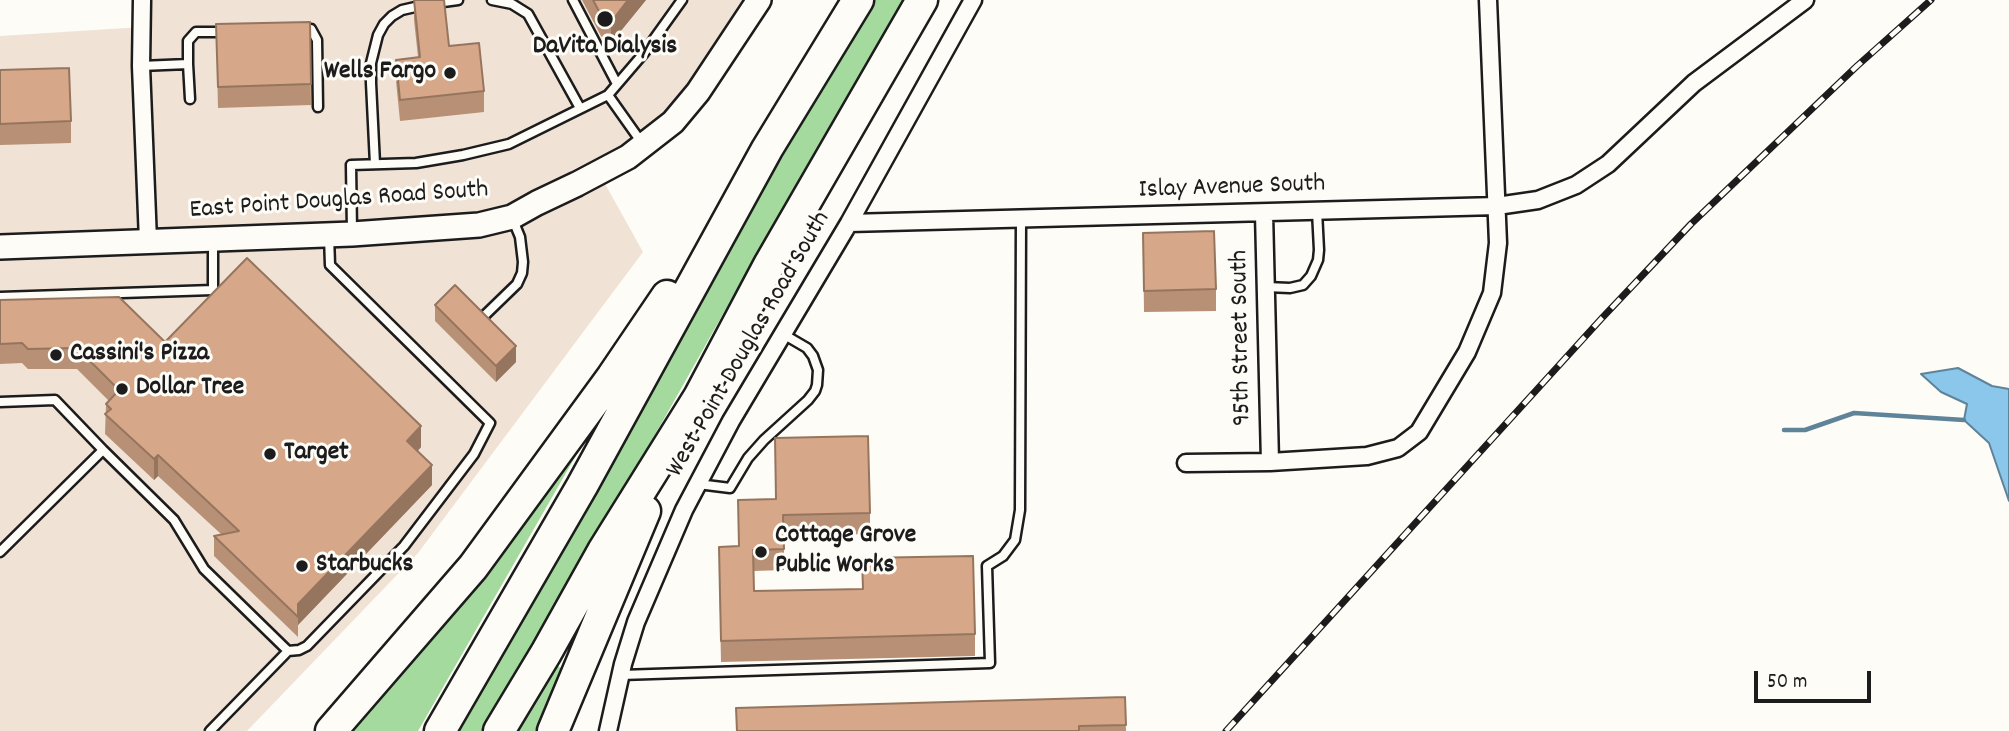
<!DOCTYPE html>
<style>
body{margin:0}
#map{position:relative;width:2009px;height:731px;overflow:hidden;background:#fdfcf7;font-family:Dekko,sans-serif}
canvas{display:block}
.scale{position:absolute;left:1754px;top:671px;width:117px;height:32px;box-sizing:border-box;border:4px solid #1c1c1c;border-top:0;padding-left:9px;font-size:21px;line-height:24px;white-space:nowrap;color:#1c1c1c;-webkit-text-stroke:5px #fdfcf7;paint-order:stroke}
</style>
<div id="map">
<canvas width="2009" height="731"></canvas>
<div class="scale">50 m</div>
</div>
<script>
const ctx = document.querySelector('canvas').getContext('2d');
ctx.lineJoin = 'round';
function fillPath(path, color) { ctx.fillStyle = color; ctx.fill(path, 'evenodd'); }
const poly = rows => new Path2D(rows.map(r => 'M' + r).join(''));
function strokePath(path, color, width, dash) { ctx.strokeStyle = color; ctx.lineWidth = width; ctx.lineCap = dash ? 'butt' : 'round'; ctx.setLineDash(dash || []); ctx.stroke(path); }
function label(font, color, halo, rows, align = 'center') {
  ctx.font = font + ' Dekko,sans-serif'; ctx.lineWidth = 6; ctx.setLineDash([]); ctx.textBaseline = 'middle'; ctx.strokeStyle = halo; ctx.fillStyle = color; for (const [text, x, y, turn = 0] of rows) {
    ctx.save(); ctx.translate(x, y); ctx.rotate((+turn || 0) * Math.PI / 180); ctx.textAlign = isNaN(turn) ? turn : align; if (halo) ctx.strokeText(text, 0, 0); ctx.fillText(text, 0, 0); ctx.restore();
  }
}
const built = poly([
 [142,0,759,0,698,92,599,173,643,252,418,553,247,731,0,731,0,36,142,27]
]);
const green = poly([
 [872,0,904,0,804,170,579,570,485,731,453,731],
 [594,424,418,731,344,731],
 [555,665,566,670,541,731,517,731]
]);
const water = poly([
 [1958,368,1992,386,2009,389,2009,501,1989,443,1964,420,1967,404,1941,392,1921,374,1958,368]
]);
const stream = poly([
 [1784,430,1805,430,1854,413,1964,420]
]);
const lane = poly([
 [492,0,512,4,528,14,580,108],
 [573,0,617,84],
 [436,3,458,0],
 [302,30,311,29,317,40,318,107],
 [188,64,190,99],
 [141,66,188,64,188,41,196,32,226,32],
 [608,95,644,53,682,0],
 [375,164,371,83,371,63,378,35,384,24,392,16,402,10,424,5],
 [352,231,351,165,416,163,463,155,509,144,608,95,642,143],
 [1266,287,1290,288,1303,285,1311,276,1318,260,1319,250,1317,211],
 [0,297,213,290,213,240],
 [484,316,517,284,522,273,523,262,520,237,513,220],
 [0,402,55,400,103,450,174,520,204,569,288,651,210,731],
 [698,484,730,488,748,458,764,440,808,400,815,391,817,385,818,370,813,356,807,348,783,334],
 [0,552,103,450],
 [288,651,299,650,307,646,404,546,474,454,490,423,330,265,329,236],
 [621,675,990,663,987,566,1003,556,1015,540,1020,510,1021,219]
]);
const street = poly([
 [142,0,141,66,148,241],
 [1264,213,1270,462],
 [849,223,1497,206,1538,200,1576,185,1608,164,1694,83,1805,0],
 [1186,463,1270,462,1367,456,1398,448,1419,432,1467,352,1492,293,1498,243,1488,0],
 [608,731,623,664,636,622,684,510,731,421,849,223,973,0]
]);
const secondary = poly([
 [0,247,352,234,479,225,512,217,537,203,577,184,628,157,673,122,698,92,759,0]
]);
const highway = poly([
 [331,731,473,567,612,377,667,296],
 [440,731,582,486,767,149,858,0],
 [499,731,546,653,603,551,699,397,769,265,922,0],
 [553,731,645,511]
]);
const rail = poly([
 [1226,731,1602,318,1691,224,1857,66,1931,0]
]);
const wall = poly([
 [414,0,484,91,484,112,400,121,396,81,396,60,418,57,414,20],
 [582,0,646,0,611,43,601,36],
 [310,22,311,105,218,108,216,24],
 [0,70,71,121,71,143,0,145],
 [1143,233,1216,289,1216,311,1144,312],
 [0,300,165,342,421,447,418,451,432,485,298,625,298,637,214,556,214,536,221,534,158,476,154,480,105,434,106,404,109,401,77,369,28,369,22,363,0,364],
 [435,305,516,362,496,382,435,321],
 [738,500,870,513,870,534,784,536,784,570,754,571,754,591,862,589,862,558,975,634,975,656,721,662,719,568,738,546],
 [1125,697,1126,731,736,731,736,708]
]);
const shadedWall = poly([
 [628,0,646,0,611,43,611,22],
 [516,346,516,362,496,382,496,366],
 [421,426,421,447,407,461,407,441],
 [158,455,158,476,154,480,154,459],
 [432,465,432,485,298,625,298,637,298,604]
]);
const building = poly([
 [414,0,444,0,449,46,479,43,484,91,400,100,396,60,420,57,414,0],
 [593,0,628,0,611,22,601,15,593,0],
 [310,22,311,84,218,87,216,24,310,22],
 [69,68,71,121,0,124,0,70,69,68],
 [1214,231,1216,289,1144,291,1143,233,1214,231],
 [247,258,421,426,407,441,432,465,298,604,298,617,214,536,239,531,158,455,154,459,105,414,111,409,106,404,119,390,77,348,28,349,22,343,0,344,0,300,119,297,165,342,247,258],
 [455,285,516,346,496,366,435,305,455,285],
 [868,436,870,513,783,515,784,549,753,550,754,591,863,589,862,558,973,556,975,634,721,641,719,547,739,546,738,500,776,499,775,438,868,436],
 [1125,697,1126,725,1079,726,1079,731,737,731,736,708,1125,697]
]);
const markers = [
 [605,19,9,"#1c1c1c"],
 [450,73,7,"#1c1c1c"],
 [56,355,7,"#1c1c1c"],
 [122,389,7,"#1c1c1c"],
 [270,454,7,"#1c1c1c"],
 [761,552,7,"#1c1c1c"],
 [302,566,7,"#1c1c1c"]
];
const poiNames = [
 ["DaVita Dialysis",605,48,"center"],
 ["Wells Fargo",436,73,"right"],
 ["Cassini's Pizza",70,355],
 ["Dollar Tree",136,389],
 ["Target",284,454],
 ["Cottage Grove",775,537],
 ["Public Works",775,567],
 ["Starbucks",316,566]
];
const streetNames = [
 ["Islay Avenue South",1232,189,-2],
 ["East Point Douglas Road South",339,202,-4],
 ["95th Street South",1243,338,-91],
 ["West Point Douglas Road South",750,345,-60]
];
fillPath(built, '#f1e2d6');
fillPath(green, '#a4da9d');
fillPath(water, '#8bc7eb');
strokePath(water, '#5f8398', 2);
strokePath(stream, '#5f8398', 4.5);
strokePath(lane, '#1c1c1c', 13);
strokePath(street, '#1c1c1c', 21);
strokePath(secondary, '#1c1c1c', 28);
strokePath(highway, '#1c1c1c', 35);
strokePath(lane, '#fdfcf7', 8);
strokePath(street, '#fdfcf7', 16);
strokePath(secondary, '#fdfcf7', 23);
strokePath(highway, '#fdfcf7', 30);
strokePath(rail, '#1c1c1c', 7);
strokePath(rail, '#fdfcf7', 4.5, [13]);
fillPath(wall, '#b89075');
fillPath(shadedWall, '#96755f');
fillPath(building, '#d6a788');
strokePath(building, '#96755f', 2);
for (const [x, y, r, color] of markers) { const dot = new Path2D(); dot.arc(x, y, r, 0, 2 * Math.PI); ctx.fillStyle = color; ctx.fill(dot); strokePath(dot, '#fdfcf7', 2.5); }
label('bold 26px', '#1c1c1c', '#fdfcf7', poiNames, 'left');
label('26px', '#1c1c1c', '#fdfcf7', streetNames);
</script>
